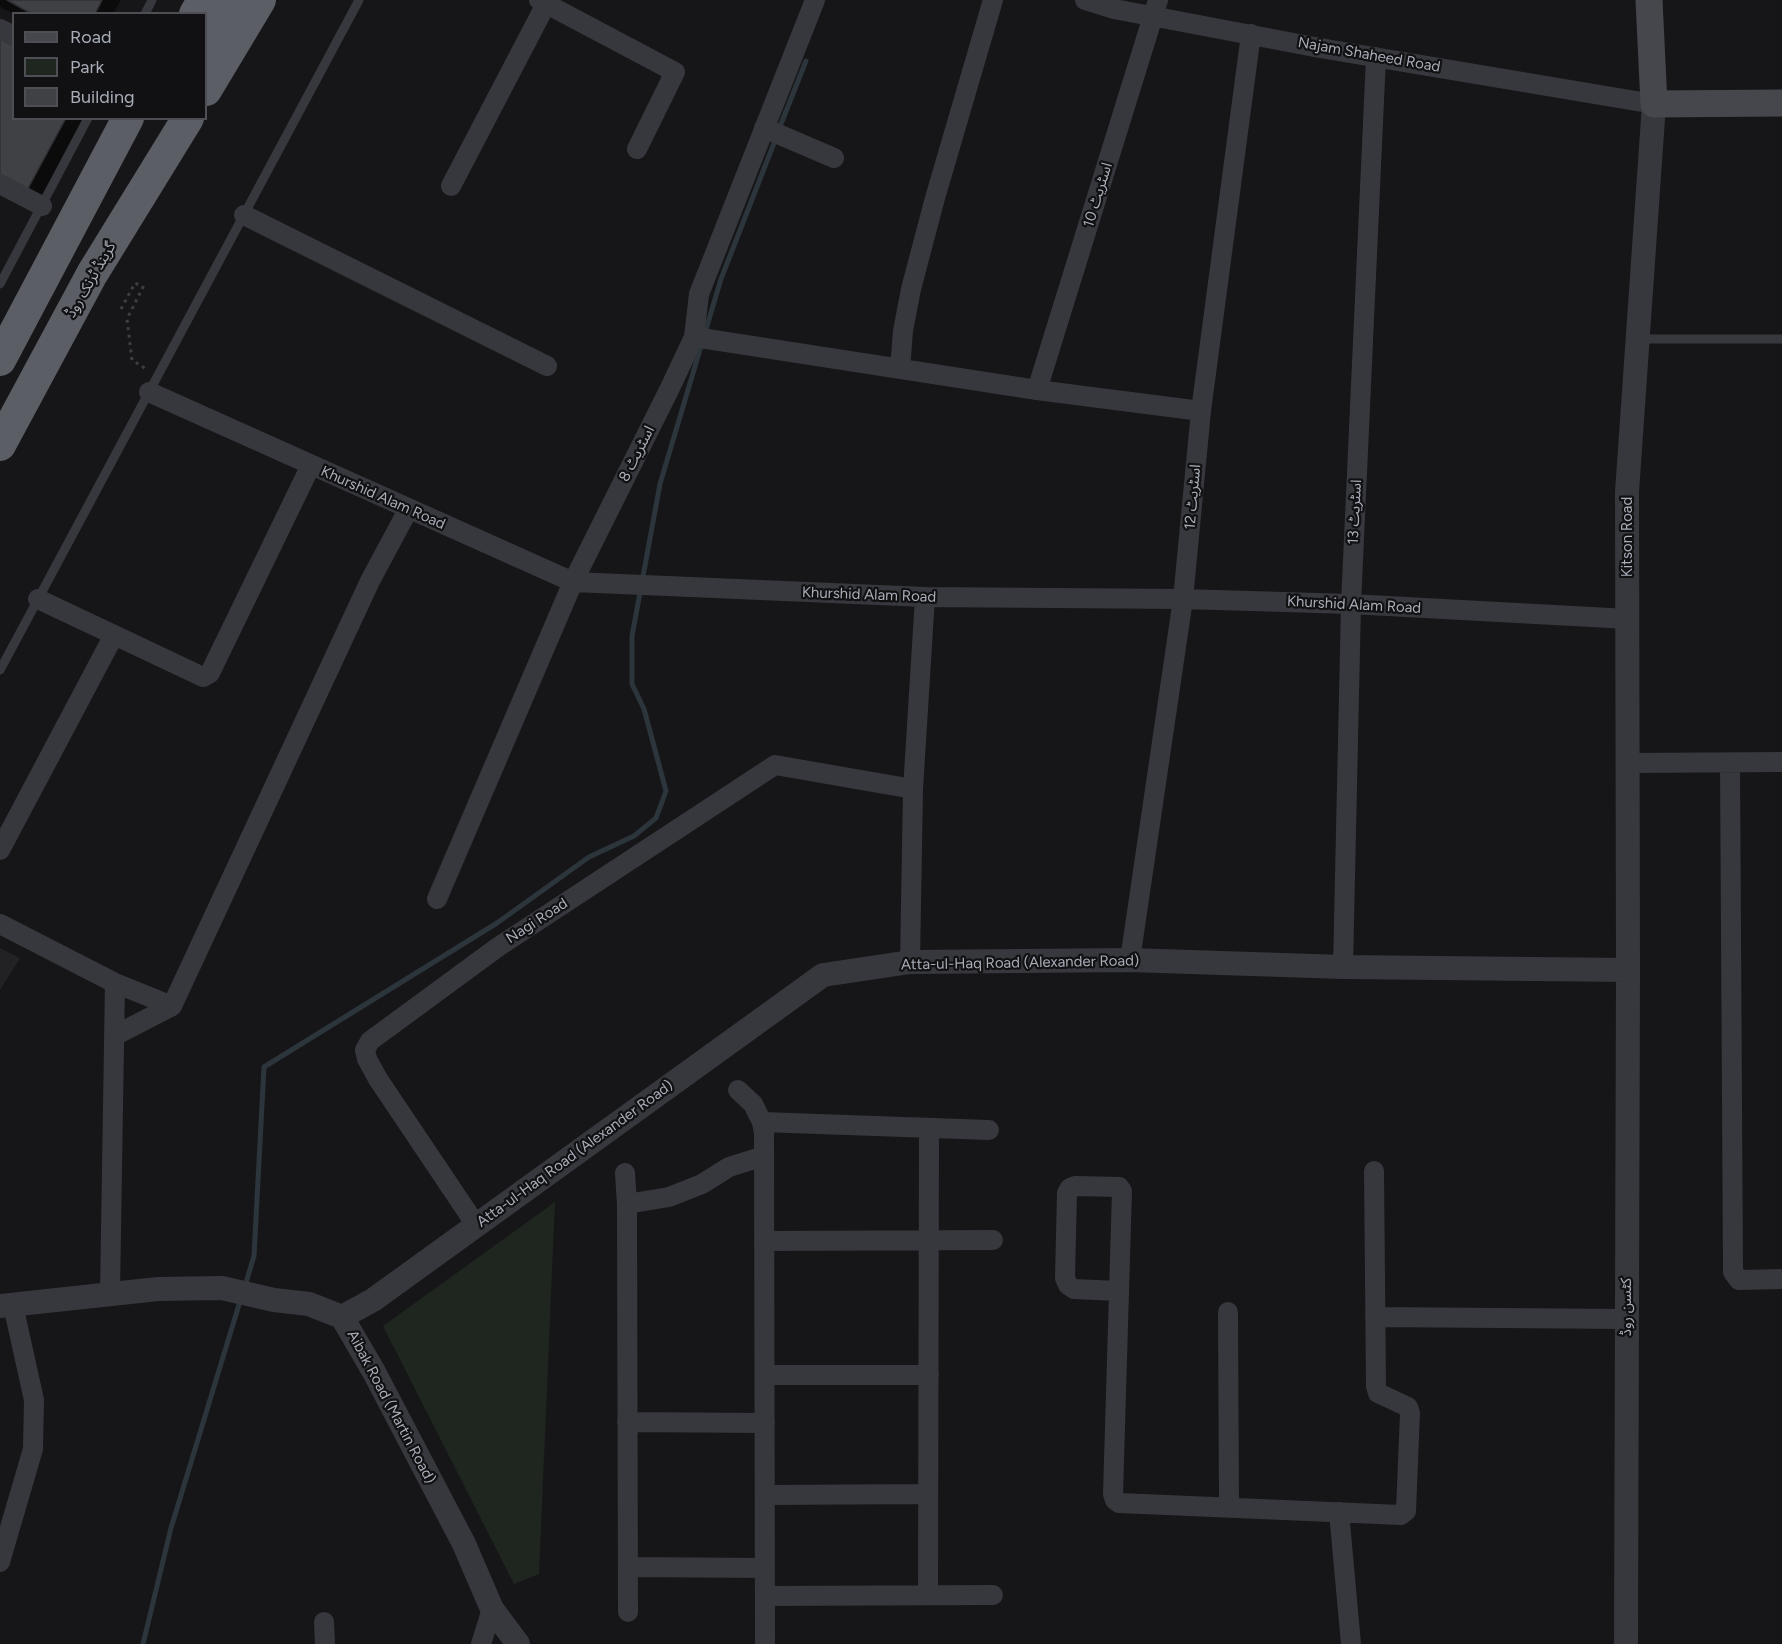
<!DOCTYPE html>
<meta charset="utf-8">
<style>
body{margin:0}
#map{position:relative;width:1782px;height:1644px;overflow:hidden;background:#161618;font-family:Figtree,sans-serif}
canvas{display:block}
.legend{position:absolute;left:12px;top:12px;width:195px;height:108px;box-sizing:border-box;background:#111113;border:2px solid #4d4f55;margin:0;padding:8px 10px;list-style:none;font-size:18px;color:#a8adb8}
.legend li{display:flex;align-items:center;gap:12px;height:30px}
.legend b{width:30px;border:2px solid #4d4f55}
</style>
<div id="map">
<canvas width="1782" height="1644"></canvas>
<ul class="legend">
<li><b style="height:8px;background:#45474d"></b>Road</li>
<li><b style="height:16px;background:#1e261f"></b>Park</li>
<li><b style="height:16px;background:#404145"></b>Building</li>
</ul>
</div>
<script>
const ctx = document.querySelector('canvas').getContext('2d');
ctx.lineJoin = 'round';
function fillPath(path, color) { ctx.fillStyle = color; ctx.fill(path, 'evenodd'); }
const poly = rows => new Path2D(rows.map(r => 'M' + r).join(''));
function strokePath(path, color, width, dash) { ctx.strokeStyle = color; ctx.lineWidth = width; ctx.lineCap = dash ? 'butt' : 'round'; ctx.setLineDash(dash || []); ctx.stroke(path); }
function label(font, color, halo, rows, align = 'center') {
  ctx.font = font + ' Figtree,"Noto Sans Arabic",sans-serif'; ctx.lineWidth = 4.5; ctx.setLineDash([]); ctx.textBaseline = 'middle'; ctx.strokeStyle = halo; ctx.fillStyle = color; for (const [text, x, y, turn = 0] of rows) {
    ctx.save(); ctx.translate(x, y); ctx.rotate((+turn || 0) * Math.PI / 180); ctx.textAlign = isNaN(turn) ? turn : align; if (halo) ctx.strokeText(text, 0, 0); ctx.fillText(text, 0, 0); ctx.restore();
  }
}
const built = poly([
 [0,948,20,958,0,990]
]);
const green = poly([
 [555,1202,539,1574,514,1584,383,1326]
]);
const shadow = poly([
 [0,0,121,0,113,14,14,14,0,7],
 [14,118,85,118,36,208,0,189]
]);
const stream = poly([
 [779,129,806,61],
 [245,1286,254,1256,264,1067,497,923,589,857,634,836,656,818,666,791,644,709,632,684,632,636,660,484,721,279,776,138],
 [143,1644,171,1528,241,1298]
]);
const building = poly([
 [7,0,102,0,95,14,32,14,7,0],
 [0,37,14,44,14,118,66,118,26,192,0,178,0,37]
]);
const path = poly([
 [121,309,135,283,143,287,127,319,132,360,146,369]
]);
const service = poly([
 [145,14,152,0],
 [0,284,88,118],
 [1640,339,1782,339],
 [0,670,359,0]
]);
const minor = poly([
 [539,0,675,72,637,149],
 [1085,0,1114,9,1320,48,1654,104],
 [0,29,14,36],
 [764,128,834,158],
 [0,184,42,206],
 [451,186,546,4],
 [244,215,547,366],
 [694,337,1037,390,1201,411],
 [900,369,903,331,911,289,935,198,993,0],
 [1037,390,1158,0],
 [149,392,573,582,925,597,1183,599,1351,604,1628,619],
 [38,599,203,677,210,673,311,465],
 [1628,763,1782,762],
 [1730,763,1733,1272,1739,1280,1782,1279],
 [0,850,114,635],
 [437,899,573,582,669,390,694,337,699,294,815,0],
 [0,924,115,983,172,1006],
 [1130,960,1183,599,1201,411,1251,34],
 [910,962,913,789,925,597],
 [1343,967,1351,604,1376,57],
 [114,1036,172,1006,370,581,408,510],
 [738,1090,753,1104,762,1122,764,1133,765,1644],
 [762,1122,989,1130],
 [625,1173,627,1204,628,1612],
 [627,1204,669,1197,702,1184,729,1167,764,1156],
 [476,1225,378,1079,367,1059,365,1050,370,1041,498,947,775,765,913,789],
 [764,1241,993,1240],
 [1118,1291,1074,1289,1068,1285,1065,1278,1067,1193,1070,1188,1075,1186,1119,1187,1122,1191,1113,1494,1115,1500,1119,1503,1401,1515,1406,1511,1410,1413,1408,1407,1378,1393,1376,1386,1374,1171],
 [110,1293,115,983],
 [1228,1312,1229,1507],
 [1375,1317,1627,1319],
 [765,1375,929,1375],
 [627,1422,765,1423],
 [765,1495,928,1494],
 [1339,1512,1351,1644],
 [0,1562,33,1449,34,1400,13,1305],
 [628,1567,765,1568],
 [928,1595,929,1128],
 [765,1596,993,1595],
 [324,1622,325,1644],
 [481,1644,492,1609]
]);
const tertiary = poly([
 [0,1306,158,1289,222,1288,274,1300,309,1304,342,1317,374,1372,464,1544,492,1609,518,1644],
 [342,1317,373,1300,823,975,910,962,1130,960,1343,967,1628,970],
 [1626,1644,1628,970,1627,492,1654,104]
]);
const secondary = poly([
 [1649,0,1654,104,1782,103]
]);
const trunk = poly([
 [195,14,203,0],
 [209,44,234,0],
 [206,90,260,0],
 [0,360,128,118],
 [0,445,92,274,188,118]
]);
const streetNames = [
 ["Najam Shaheed Road",1369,55,10],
 ["اسٹریٹ 10",1098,195,-73],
 ["گرینڈ ٹرنک روڈ",91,280,-60],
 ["اسٹریٹ 8",637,454,-63],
 ["اسٹریٹ 12",1193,497,-85],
 ["Khurshid Alam Road",383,498,24],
 ["اسٹریٹ 13",1355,512,-87],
 ["Kitson Road",1628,537,-90],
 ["Khurshid Alam Road",869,595,2],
 ["Khurshid Alam Road",1354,605,3],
 ["Nagi Road",537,921,-33],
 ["Atta-ul-Haq Road (Alexander Road)",1020,963,-1],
 ["Atta-ul-Haq Road (Alexander Road)",575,1154,-36],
 ["کٹسن روڈ",1627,1307,-90],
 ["Aibak Road (Martin Road)",391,1407,62]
];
fillPath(built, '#222225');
fillPath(green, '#1e261f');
fillPath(shadow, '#0007');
strokePath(stream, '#2c353c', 5);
fillPath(building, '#404145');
strokePath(building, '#303034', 1.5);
strokePath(path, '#3d3f44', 3, [3, 4.5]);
strokePath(service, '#37383d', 9);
strokePath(minor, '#37383d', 20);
strokePath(tertiary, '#37383d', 24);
strokePath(secondary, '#45474d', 27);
strokePath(trunk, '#5b5e65', 32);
label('15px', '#a8adb8', '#111113', streetNames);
</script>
